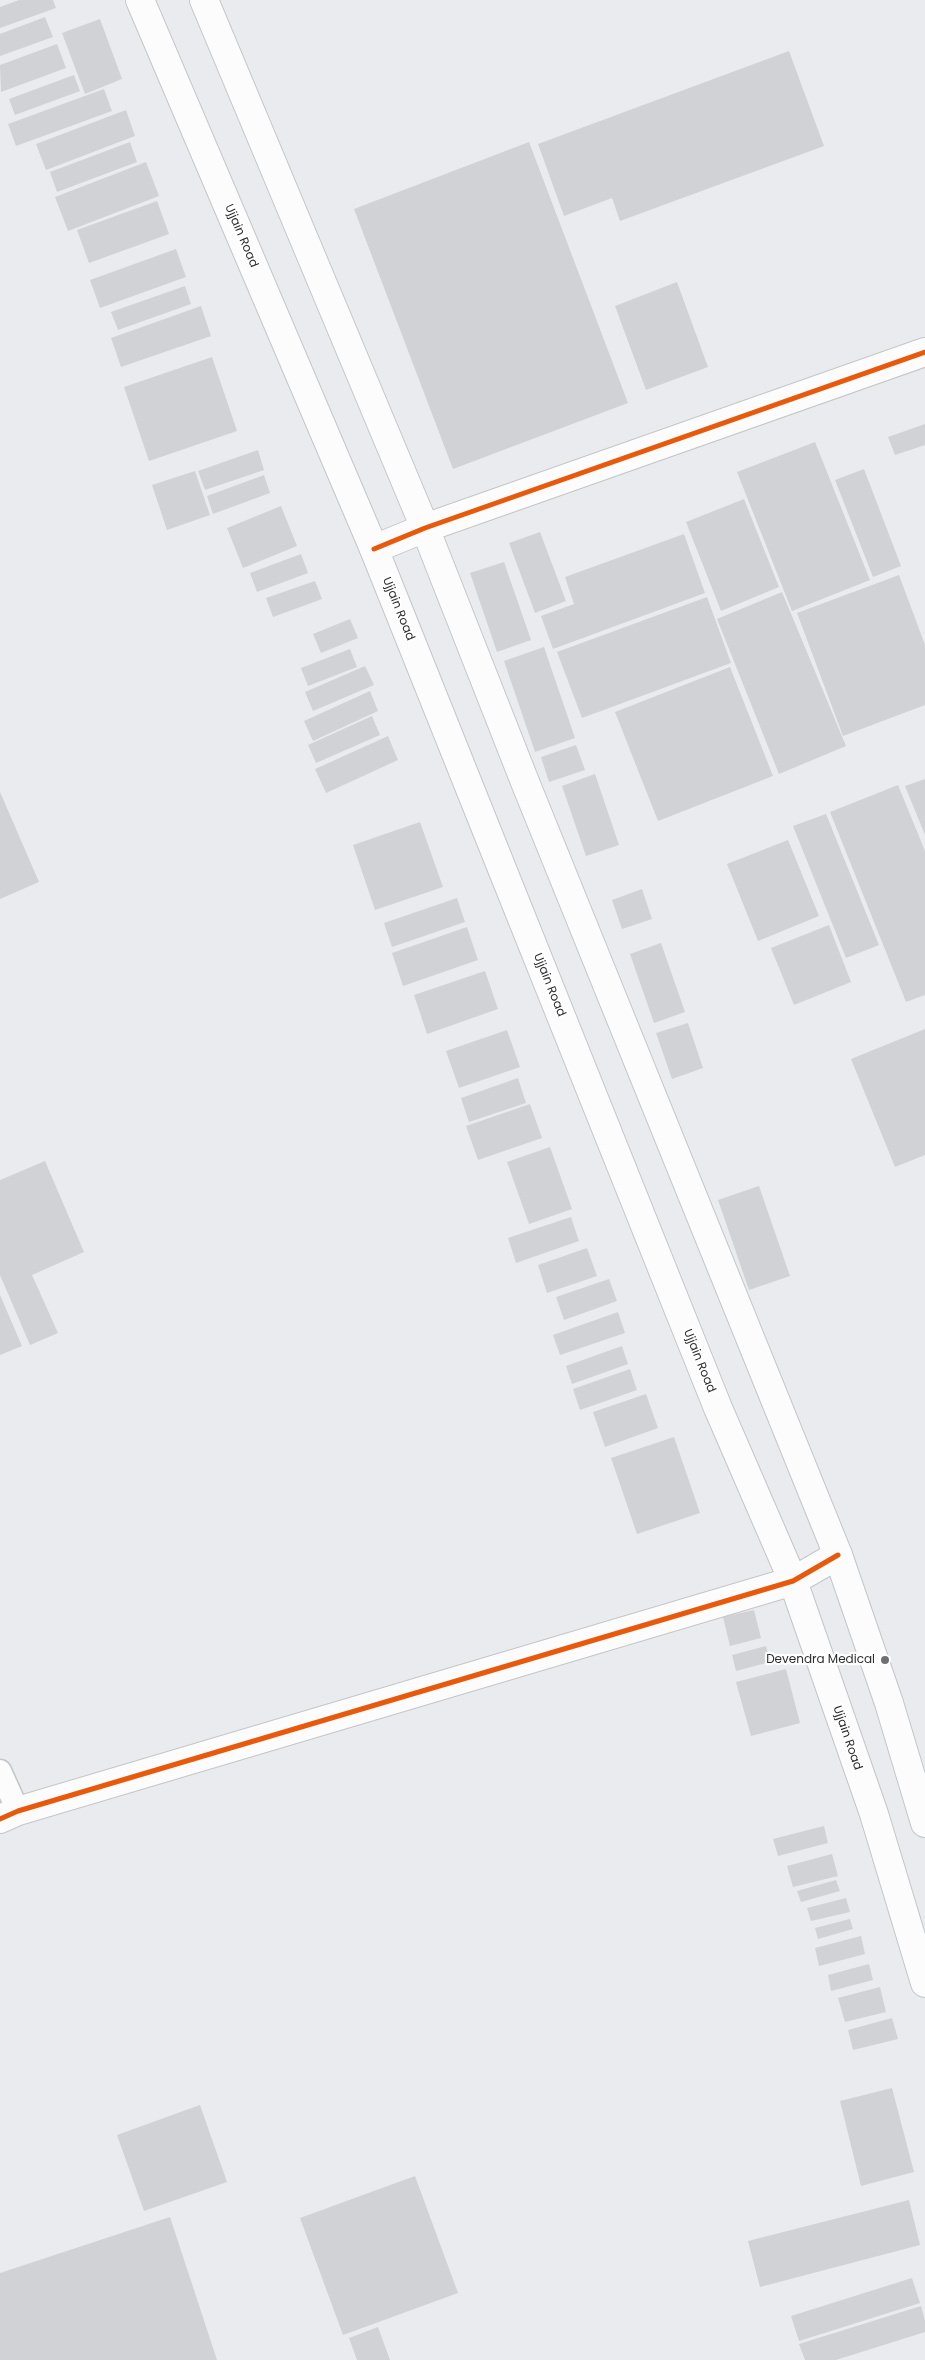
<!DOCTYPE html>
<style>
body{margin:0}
canvas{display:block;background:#e9ebee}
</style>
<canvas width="925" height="2360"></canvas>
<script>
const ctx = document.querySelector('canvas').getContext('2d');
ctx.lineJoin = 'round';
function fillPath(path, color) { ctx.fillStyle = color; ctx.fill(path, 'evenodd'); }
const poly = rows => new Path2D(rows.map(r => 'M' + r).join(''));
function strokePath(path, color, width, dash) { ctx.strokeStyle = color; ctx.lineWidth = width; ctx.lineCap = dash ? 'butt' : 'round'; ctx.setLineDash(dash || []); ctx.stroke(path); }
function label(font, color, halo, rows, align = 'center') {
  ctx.font = font + ' Poppins,sans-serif'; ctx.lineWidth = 4.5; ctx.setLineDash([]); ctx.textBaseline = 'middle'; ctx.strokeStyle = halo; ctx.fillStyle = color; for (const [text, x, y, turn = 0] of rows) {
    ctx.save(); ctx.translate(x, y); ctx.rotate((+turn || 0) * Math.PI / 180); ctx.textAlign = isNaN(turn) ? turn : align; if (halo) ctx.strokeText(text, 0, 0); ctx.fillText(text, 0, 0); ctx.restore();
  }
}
const building = poly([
 [19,0,53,0,56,8,0,28,0,7],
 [45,17,53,37,0,56,0,34],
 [100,19,122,79,85,94,62,33],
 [57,44,66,68,1,92,0,65],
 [789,51,824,146,620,221,612,198,564,216,538,144],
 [74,75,80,91,15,115,9,99],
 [104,89,112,111,16,146,8,124],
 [126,110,135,136,46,170,36,144],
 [130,142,137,162,57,192,50,172],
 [529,142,628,403,453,469,354,209],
 [146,162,159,196,68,231,55,197],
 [157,201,169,234,89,263,77,230],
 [176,249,186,277,100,308,90,280],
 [677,282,708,367,646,390,615,306],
 [185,286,191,304,118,330,111,312],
 [201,306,211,336,121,367,111,338],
 [212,357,237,431,149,461,124,387],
 [925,424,925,445,895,455,888,437],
 [815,442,870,580,792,611,737,472],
 [258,450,264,470,205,490,198,471],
 [864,469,901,566,873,577,835,480],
 [195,471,210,515,167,530,152,485],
 [264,475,270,493,213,514,207,496],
 [744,499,779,587,721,611,686,522],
 [281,506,297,546,243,568,227,528],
 [540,532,566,601,535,613,509,543],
 [684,534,705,593,553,649,541,616,574,604,565,577],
 [301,554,308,573,257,592,250,573],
 [504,562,531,640,497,652,470,573],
 [899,575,925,645,925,705,843,736,797,613],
 [315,581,322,599,273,617,266,598],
 [782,592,846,746,779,774,717,619],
 [707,597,731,663,582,718,557,652],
 [350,619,358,638,321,653,313,634],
 [544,647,575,738,535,752,504,661],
 [350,649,357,667,308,686,301,668],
 [365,666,374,685,313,711,305,692],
 [730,667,773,776,658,821,615,712],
 [370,691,378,711,313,741,304,721],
 [372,716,380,735,316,763,308,745],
 [388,736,398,760,326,793,315,769],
 [576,745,585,770,549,782,541,757],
 [595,774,619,845,586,856,562,786],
 [925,779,925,835,905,786],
 [898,785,925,851,925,995,906,1002,830,812],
 [0,792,39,882,0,899],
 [826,814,879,945,846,958,793,826],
 [420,822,443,887,375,910,353,845],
 [788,840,819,916,758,941,727,864],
 [642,889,652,919,622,929,612,900],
 [457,898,465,922,392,947,384,923],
 [829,925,851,982,794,1005,771,948],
 [467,927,478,960,403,986,392,953],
 [661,943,685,1012,654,1023,630,954],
 [485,971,498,1009,427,1034,414,995],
 [688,1023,703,1068,672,1079,656,1033],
 [925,1029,925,1155,895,1167,851,1059],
 [507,1030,520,1067,459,1088,446,1051],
 [518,1078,526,1103,469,1122,461,1098],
 [530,1104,542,1138,478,1160,466,1126],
 [550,1147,572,1209,529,1224,507,1162],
 [45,1161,84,1252,32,1275,58,1333,30,1345,0,1275,0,1180],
 [759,1186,790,1276,749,1290,718,1200],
 [571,1217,579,1241,516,1263,508,1238],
 [587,1248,597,1276,547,1293,538,1265],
 [609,1279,617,1301,564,1320,556,1297],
 [0,1295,22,1346,0,1355],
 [618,1312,625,1333,560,1355,553,1335],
 [622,1346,628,1364,572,1384,566,1366],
 [630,1369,637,1390,580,1410,573,1389],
 [646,1394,658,1428,605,1447,593,1412],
 [674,1437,700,1513,637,1534,611,1458],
 [754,1610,761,1638,730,1646,723,1617],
 [766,1646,770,1662,736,1671,732,1655],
 [786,1669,800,1723,751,1736,736,1682],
 [824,1826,828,1843,778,1856,773,1839],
 [832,1854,838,1876,793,1887,787,1866],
 [836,1880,840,1891,801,1902,797,1891],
 [846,1898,850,1912,811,1921,807,1908],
 [850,1919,853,1929,818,1939,815,1928],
 [861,1936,865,1954,819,1966,815,1948],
 [869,1964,873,1980,831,1991,828,1975],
 [880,1987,886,2012,845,2022,838,1998],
 [892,2018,898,2039,853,2050,848,2030],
 [892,2088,914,2172,861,2186,840,2101],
 [200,2105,227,2182,144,2211,117,2135],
 [415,2176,458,2293,343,2335,300,2218],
 [909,2200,920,2245,760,2287,748,2241],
 [170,2217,217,2360,0,2360,0,2273],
 [912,2278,920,2303,799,2341,791,2316],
 [921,2306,925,2321,925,2332,836,2360,805,2360,799,2344],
 [378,2327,390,2360,357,2360,349,2338]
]);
const lane = poly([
 [0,1771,18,1811]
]);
const street = poly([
 [374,549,425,528,925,352],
 [0,1819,18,1811,793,1581,838,1555]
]);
const primary = poly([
 [140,0,374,549,718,1408,793,1581,874,1814,925,1983],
 [204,0,425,528,525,782,838,1555,889,1703,925,1823]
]);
const cycleway = poly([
 [374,549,425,528,925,352],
 [0,1819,18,1811,793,1581,838,1555]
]);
const markers = [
 [885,1660,5,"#6e7072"]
];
const streetNames = [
 ["Ujjain Road",241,236,67],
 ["Ujjain Road",398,609,68],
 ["Ujjain Road",549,985,68],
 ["Ujjain Road",699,1361,68],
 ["Ujjain Road",847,1738,71]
];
const poiNames = [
 ["Devendra Medical",875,1660]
];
fillPath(building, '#d1d2d5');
strokePath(lane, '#c4c6c8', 25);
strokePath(street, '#c4c6c8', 30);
strokePath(primary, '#c4c6c8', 30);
strokePath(lane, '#fcfcfc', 22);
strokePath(street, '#fcfcfc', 28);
strokePath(primary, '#fcfcfc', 28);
strokePath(cycleway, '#e8590c', 5);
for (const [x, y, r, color] of markers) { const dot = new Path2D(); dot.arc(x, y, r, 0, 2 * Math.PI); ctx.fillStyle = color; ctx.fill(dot); strokePath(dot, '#fff', 2); }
label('12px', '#2c2d2f', '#fff', streetNames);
label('12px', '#2c2d2f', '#fff', poiNames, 'right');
</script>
